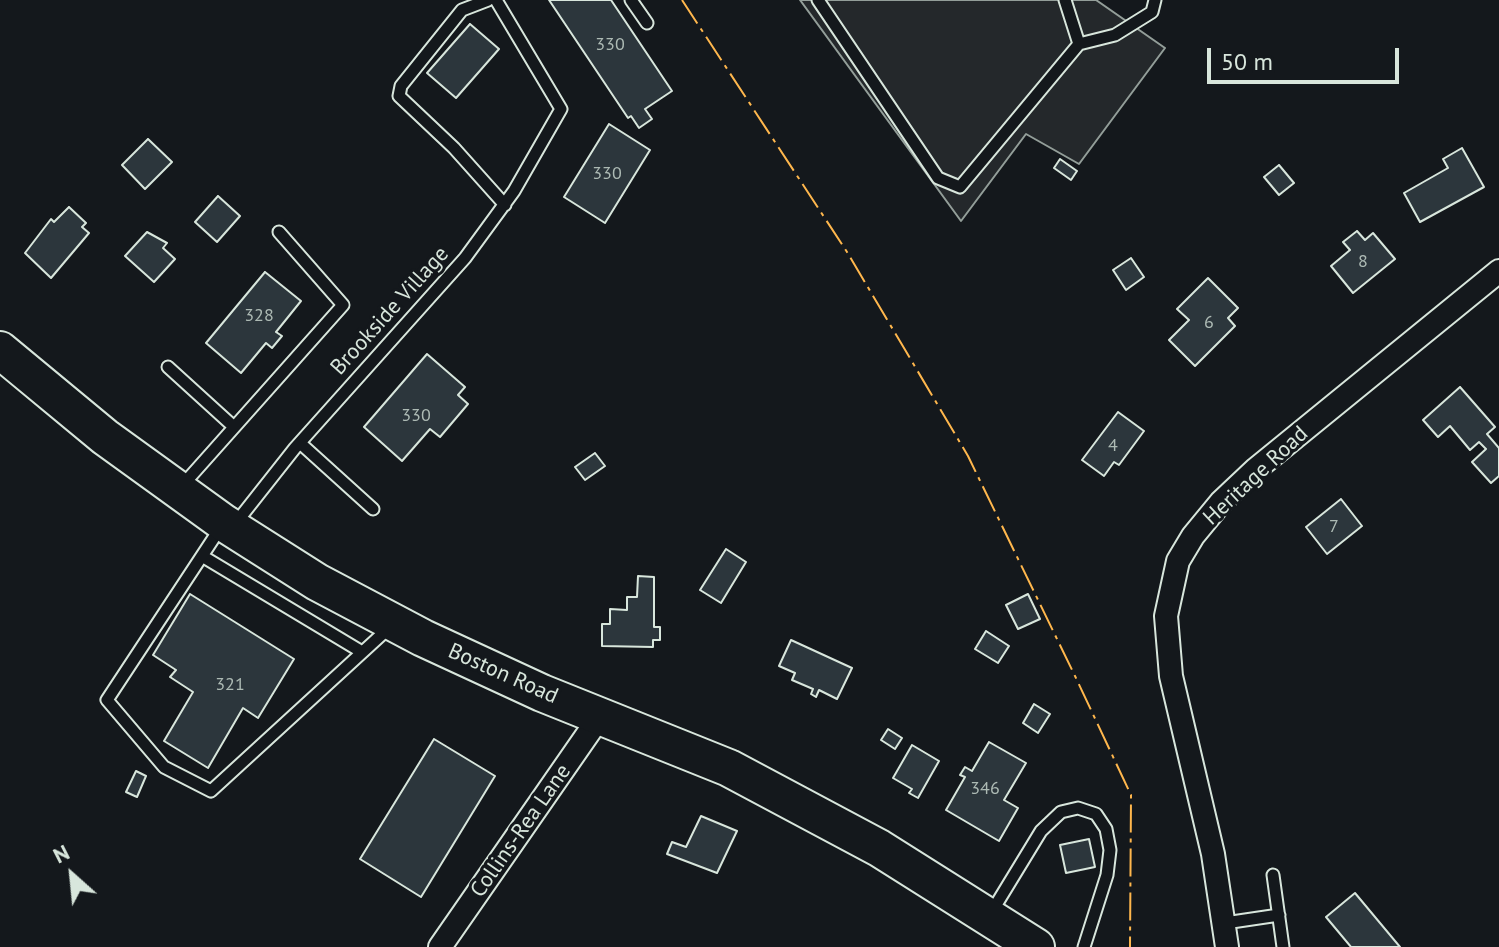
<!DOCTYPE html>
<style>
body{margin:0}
#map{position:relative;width:1499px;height:947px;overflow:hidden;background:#14181c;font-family:"PT Sans",sans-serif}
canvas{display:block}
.north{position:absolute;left:32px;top:835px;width:80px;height:80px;-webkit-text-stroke:6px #14181c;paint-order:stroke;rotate:333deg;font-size:22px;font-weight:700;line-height:32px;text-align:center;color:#d8e6dc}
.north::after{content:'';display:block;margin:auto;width:28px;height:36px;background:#d8e6dc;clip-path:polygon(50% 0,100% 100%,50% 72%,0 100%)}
.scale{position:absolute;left:1207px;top:48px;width:192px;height:36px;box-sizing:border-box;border:4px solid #d8e6dc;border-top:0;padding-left:10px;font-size:24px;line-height:28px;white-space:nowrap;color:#d8e6dc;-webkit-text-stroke:6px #14181c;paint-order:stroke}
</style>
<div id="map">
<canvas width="1499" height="947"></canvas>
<div class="north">N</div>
<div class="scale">50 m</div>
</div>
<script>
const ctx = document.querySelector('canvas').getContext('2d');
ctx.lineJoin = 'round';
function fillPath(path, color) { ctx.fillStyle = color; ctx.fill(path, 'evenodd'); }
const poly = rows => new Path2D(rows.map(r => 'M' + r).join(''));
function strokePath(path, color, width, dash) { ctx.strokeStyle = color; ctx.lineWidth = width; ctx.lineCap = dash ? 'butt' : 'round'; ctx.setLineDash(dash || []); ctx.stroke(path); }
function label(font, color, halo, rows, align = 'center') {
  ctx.font = font + ' "PT Sans",sans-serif'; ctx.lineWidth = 6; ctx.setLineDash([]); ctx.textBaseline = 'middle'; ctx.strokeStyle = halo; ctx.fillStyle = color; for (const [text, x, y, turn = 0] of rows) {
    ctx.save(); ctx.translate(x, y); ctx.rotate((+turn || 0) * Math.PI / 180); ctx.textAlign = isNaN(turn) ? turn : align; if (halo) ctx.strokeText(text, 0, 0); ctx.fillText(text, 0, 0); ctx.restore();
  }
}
const parking = poly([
 [800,0,1096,0,1165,48,1079,164,1026,134,961,221,800,0]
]);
const building = poly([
 [549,0,611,0,672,91,645,109,652,119,639,128,631,116,628,118,549,0],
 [470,24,499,49,456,98,427,73,470,24],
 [609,124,650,150,605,223,564,197,609,124],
 [148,139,172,162,145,189,122,165,148,139],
 [1462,148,1484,187,1420,222,1404,193,1448,168,1443,159,1462,148],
 [1060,159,1077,171,1071,180,1054,168,1060,159],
 [1279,165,1294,183,1279,195,1264,177,1279,165],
 [218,196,240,216,217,242,195,222,218,196],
 [69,207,86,223,82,227,89,233,51,278,25,253,51,219,54,222,69,207],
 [1357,231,1365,240,1373,233,1395,259,1353,293,1331,266,1350,250,1343,242,1357,231],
 [147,232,167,243,163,248,175,259,154,282,125,256,147,232],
 [1131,258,1144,277,1126,290,1113,270,1131,258],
 [265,272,301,301,276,332,282,336,272,348,266,343,241,373,206,343,265,272],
 [1208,278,1238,308,1228,318,1235,326,1195,366,1169,340,1189,320,1177,309,1208,278],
 [427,354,465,387,458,395,468,404,440,437,430,429,402,461,364,427,427,354],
 [1460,387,1495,427,1487,434,1499,448,1499,476,1491,483,1472,462,1486,449,1479,442,1470,450,1450,426,1438,437,1423,420,1460,387],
 [1118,412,1144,431,1119,465,1114,462,1104,476,1082,460,1118,412],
 [595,453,605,466,585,480,575,467,595,453],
 [1341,499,1362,526,1327,554,1306,527,1341,499],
 [726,549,746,562,721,603,700,590,726,549],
 [638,576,654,577,654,627,660,627,660,640,653,640,653,647,602,646,602,624,610,624,610,609,627,610,627,597,637,597,638,576],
 [190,594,294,659,258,718,243,708,208,768,164,741,193,692,170,677,176,670,153,655,190,594],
 [1028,594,1040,619,1018,629,1006,605,1028,594],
 [986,631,1009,646,998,663,975,649,986,631],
 [791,640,852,668,837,699,819,690,816,697,811,694,813,689,792,680,795,673,779,666,791,640],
 [1034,704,1050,714,1038,733,1023,723,1034,704],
 [888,729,902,738,895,749,881,740,888,729],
 [434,739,495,776,421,897,360,859,434,739],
 [989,742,1026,763,1004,800,1018,808,999,841,946,810,965,777,960,775,965,767,972,771,989,742],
 [912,745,939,761,918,798,909,793,912,789,893,778,912,745],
 [136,771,146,776,137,797,126,792,136,771],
 [701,816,737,831,717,873,667,854,672,842,686,847,701,816],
 [1089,839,1095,867,1066,873,1060,845,1089,839],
 [1355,893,1400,947,1351,947,1326,917,1355,893]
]);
const service = poly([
 [488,0,462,10,401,86,399,96,454,148,505,205],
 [631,0,647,23],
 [818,0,938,178,960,187,1079,44,1065,0],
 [1079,44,1115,35,1152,12,1155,0],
 [168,367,234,427],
 [300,443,373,509],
 [181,487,343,305,279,232],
 [235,524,295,448,465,258,514,191,561,109,496,0],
 [221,527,107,700,164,767,211,791,390,627],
 [202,556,362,652],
 [1273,875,1283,947],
 [991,913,1041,831,1061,812,1078,808,1096,814,1106,829,1110,850,1107,875,1084,947],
 [1225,923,1279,915]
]);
const minor = poly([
 [440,947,601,715],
 [1227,947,1213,854,1171,676,1166,616,1178,561,1193,536,1221,502,1256,469,1499,271]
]);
const primary = poly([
 [0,350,105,437,224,523,317,582,423,638,542,693,729,768,879,848,1036,947]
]);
const power = poly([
 [682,0,847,252,968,456,1075,676,1131,795,1130,947]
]);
const numberNames = [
 ["330",610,45],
 ["330",607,174],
 ["8",1363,262],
 ["328",259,316],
 ["6",1209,323],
 ["330",416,416],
 ["4",1113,446],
 ["7",1334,527],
 ["321",230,685],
 ["346",985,789]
];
const streetNames = [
 ["Brookside Village",390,311,-48],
 ["Heritage Road",1256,476,-43],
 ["Boston Road",503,674,24],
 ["Collins-Rea Lane",521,831,-55]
];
fillPath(parking, '#24282b');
strokePath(parking, '#939e99', 2);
fillPath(building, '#2c363c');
strokePath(building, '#d8e6dc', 2);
strokePath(service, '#d8e6dc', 15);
strokePath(minor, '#d8e6dc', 26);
strokePath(primary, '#d8e6dc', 40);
strokePath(service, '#14181c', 11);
strokePath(minor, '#14181c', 22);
strokePath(primary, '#14181c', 36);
strokePath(power, '#ffb74d', 2, [28, 6, 4, 6]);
label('18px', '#adbab4', null, numberNames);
label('22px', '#d8e6dc', '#14181c', streetNames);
</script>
